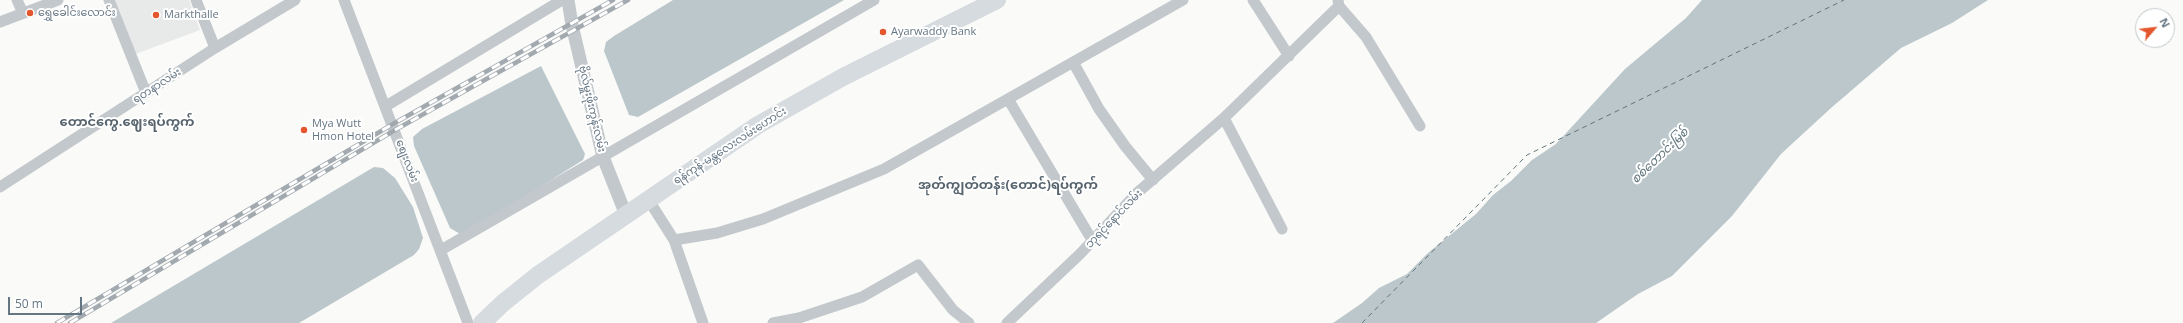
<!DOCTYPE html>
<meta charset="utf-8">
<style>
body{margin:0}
#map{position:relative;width:2183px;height:323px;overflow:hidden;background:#fafaf8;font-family:"Open Sans",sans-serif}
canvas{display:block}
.north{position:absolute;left:2135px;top:8px;width:40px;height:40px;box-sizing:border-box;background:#fff;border:1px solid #c1c8cd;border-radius:50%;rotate:62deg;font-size:11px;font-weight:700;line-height:16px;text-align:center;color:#657683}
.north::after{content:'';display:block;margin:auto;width:14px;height:18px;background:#e4572e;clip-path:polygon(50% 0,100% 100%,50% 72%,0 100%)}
.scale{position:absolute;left:8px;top:297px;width:74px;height:18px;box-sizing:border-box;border:2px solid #657683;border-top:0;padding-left:5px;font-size:12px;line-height:14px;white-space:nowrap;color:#657683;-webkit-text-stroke:3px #fff;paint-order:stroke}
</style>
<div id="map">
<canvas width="2183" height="323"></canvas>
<div class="north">N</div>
<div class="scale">50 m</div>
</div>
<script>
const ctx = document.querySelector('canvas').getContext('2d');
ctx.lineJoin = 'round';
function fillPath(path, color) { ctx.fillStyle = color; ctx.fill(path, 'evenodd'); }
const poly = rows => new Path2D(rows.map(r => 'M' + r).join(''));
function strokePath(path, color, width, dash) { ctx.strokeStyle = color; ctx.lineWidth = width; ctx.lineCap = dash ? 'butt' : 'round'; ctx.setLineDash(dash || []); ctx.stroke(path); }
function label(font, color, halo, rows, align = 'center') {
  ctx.font = font + ' "Open Sans","Noto Sans Myanmar",sans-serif'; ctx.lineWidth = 4; ctx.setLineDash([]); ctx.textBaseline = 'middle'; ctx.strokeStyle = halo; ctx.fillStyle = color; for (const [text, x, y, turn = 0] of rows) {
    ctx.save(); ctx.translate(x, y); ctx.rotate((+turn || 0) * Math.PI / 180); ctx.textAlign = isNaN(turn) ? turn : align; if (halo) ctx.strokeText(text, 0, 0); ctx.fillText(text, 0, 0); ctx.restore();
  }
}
const built = poly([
 [113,0,189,0,200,30,133,55]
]);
const water = poly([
 [673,0,844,0,638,117,629,115,604,51,606,42,614,36],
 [1702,0,1988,0,1952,23,1901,48,1831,108,1781,154,1732,216,1672,276,1638,294,1596,323,1333,323,1362,303,1379,288,1407,274,1428,253,1476,214,1493,195,1511,181,1532,160,1556,144,1625,69,1686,18],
 [541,66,585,154,583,160,470,231,460,234,450,228,414,146,413,137,422,129],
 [374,167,383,168,395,178,413,207,423,238,419,249,414,255,299,323,111,323]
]);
const ferry = poly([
 [1362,323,1527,155,1844,0]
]);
const minor = poly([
 [17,0,23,13],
 [109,0,146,93],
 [196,0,215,48],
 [344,0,468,323],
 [1253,0,1289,56],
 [1338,0,1339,6,1366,37,1420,126],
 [0,22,58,0],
 [1073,62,1099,109,1125,146,1153,180],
 [1008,99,1092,240],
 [386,106,562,0],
 [1224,118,1282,229],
 [0,187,215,48,295,0],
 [648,199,674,240,703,323],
 [674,240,717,233,763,219,884,169,1183,0],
 [441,250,874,0],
 [773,323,799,318,862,297,918,265,953,310,969,323],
 [1007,323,1080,254,1137,193,1224,118,1339,6]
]);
const tertiary = poly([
 [568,0,572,25,603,157,626,215]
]);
const trunk = poly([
 [482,323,503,303,538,275,758,125,843,77,997,0]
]);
const rail = poly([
 [57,323,393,124,613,0],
 [70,323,395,130,628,0]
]);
const markers = [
 [30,13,4,"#e4572e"],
 [156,15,4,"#e4572e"],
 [883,32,4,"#e4572e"],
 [304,130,4,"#e4572e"]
];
const poiNames = [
 ["ရွှေခေါင်းလောင်း",38,13],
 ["Markthalle",164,15],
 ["Ayarwaddy Bank",891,32],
 ["Mya Wutt",312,124],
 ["Hmon Hotel",312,137]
];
const streetNames = [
 ["ရတနာလမ်း",157,86,-33],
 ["ဗိုလ်မှူးဖိုးကွန်းလမ်း",592,109,77],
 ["ရန်ကုန်-မန္တလေးလမ်းဟောင်း",730,146,-33],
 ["စျေးလမ်း",407,161,69],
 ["ဘုရင့်နောင်လမ်း",1114,219,-46]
];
const waterNames = [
 ["စစ်တောင်းမြစ်",1660,156,-44]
];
const quarterNames = [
 ["တောင်ကွေ.ဈေးရပ်ကွက်",127,122],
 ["အုတ်ကျွတ်တန်း(တောင်)ရပ်ကွက်",1008,185]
];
fillPath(built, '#e8e9e9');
fillPath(water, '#bbc7cb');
strokePath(ferry, '#60757c', 1, [5, 4]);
strokePath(minor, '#c3c8cc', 11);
strokePath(tertiary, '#c3c8cc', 13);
strokePath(trunk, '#d6dbdf', 18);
strokePath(rail, '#a2aab0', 4.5);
strokePath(rail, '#fff', 3, [9]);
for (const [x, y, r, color] of markers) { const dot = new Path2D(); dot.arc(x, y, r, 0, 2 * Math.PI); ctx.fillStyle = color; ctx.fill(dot); strokePath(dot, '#fff', 1.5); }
label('11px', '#657683', '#fff', poiNames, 'left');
label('11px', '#657683', '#fff', streetNames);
label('italic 12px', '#60757c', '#fff', waterNames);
label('bold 13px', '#57646e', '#fff', quarterNames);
</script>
